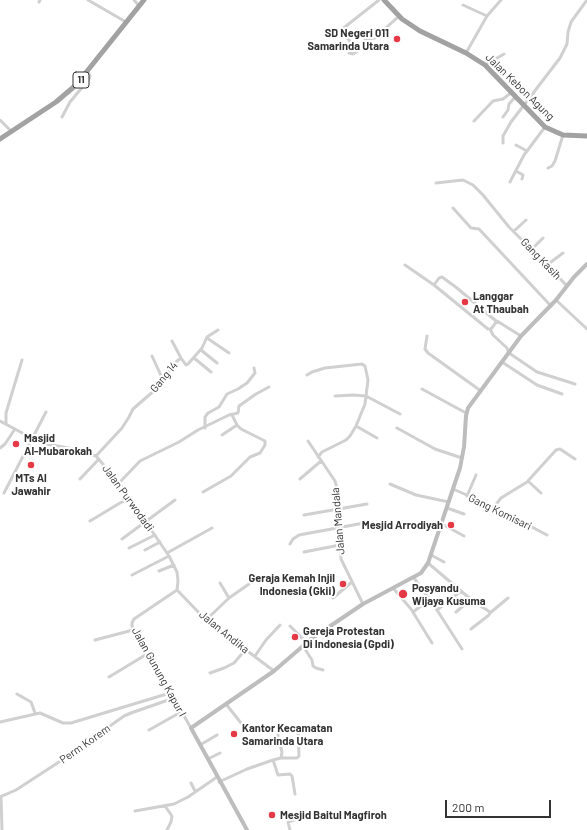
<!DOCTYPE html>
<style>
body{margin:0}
#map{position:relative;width:587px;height:830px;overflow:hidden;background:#fff;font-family:Barlow,sans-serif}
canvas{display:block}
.scale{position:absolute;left:445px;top:800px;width:106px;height:18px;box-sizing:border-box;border:2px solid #333;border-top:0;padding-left:5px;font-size:12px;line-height:14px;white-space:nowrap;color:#333;-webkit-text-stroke:3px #fff;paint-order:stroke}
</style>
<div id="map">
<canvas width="587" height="830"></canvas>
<div class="scale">200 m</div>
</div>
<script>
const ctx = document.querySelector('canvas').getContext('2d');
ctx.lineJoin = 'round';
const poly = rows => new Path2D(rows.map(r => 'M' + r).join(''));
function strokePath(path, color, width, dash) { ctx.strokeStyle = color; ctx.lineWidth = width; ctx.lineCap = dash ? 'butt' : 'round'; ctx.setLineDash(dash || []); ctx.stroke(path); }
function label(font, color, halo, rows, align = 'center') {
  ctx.font = font + ' Barlow,sans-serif'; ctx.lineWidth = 4; ctx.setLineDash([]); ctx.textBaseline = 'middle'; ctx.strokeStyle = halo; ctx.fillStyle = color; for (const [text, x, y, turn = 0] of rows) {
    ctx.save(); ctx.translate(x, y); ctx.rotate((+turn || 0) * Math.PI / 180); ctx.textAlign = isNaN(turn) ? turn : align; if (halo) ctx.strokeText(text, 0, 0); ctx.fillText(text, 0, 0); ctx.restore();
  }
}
const minor = poly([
 [88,0,126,22],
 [134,0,139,6],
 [39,2,40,0],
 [463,5,487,16],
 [353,45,341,30,379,0],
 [349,53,353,54,366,46,367,44,365,39,375,38,399,16],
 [466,53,487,16,501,0],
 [485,65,504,54],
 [62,117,70,102,89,79,90,76,88,71],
 [503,117,508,110,509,104,516,96],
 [0,120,11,131],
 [474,121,493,101,503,99,512,92],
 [503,143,503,136,511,122,560,58,567,44,568,32,571,22,587,0],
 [516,145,527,151],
 [548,168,552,166,555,161,563,135],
 [516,171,523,175,522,179],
 [510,182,524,155,545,127],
 [436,183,463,180,473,185,483,195,509,227,547,265,567,286],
 [453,208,471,228,479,229,551,306],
 [514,231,526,220],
 [532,249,543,238],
 [405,265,434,285,488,329,491,329,497,321,521,336],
 [547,265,563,253],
 [434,285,439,278,442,277,457,288,496,321],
 [556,300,587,329],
 [490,329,493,335,507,348,509,353,537,372,575,384],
 [427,336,425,349,428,353,481,391],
 [207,338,229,353],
 [172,341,181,358],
 [201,350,217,363],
 [152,356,163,380],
 [194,358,211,372],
 [502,362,537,385,562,394],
 [307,375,312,372,325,368,362,364,365,366,368,380,365,404,356,426,350,436,346,440,322,452,318,457],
 [422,389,466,413],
 [335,396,353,395,366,396,400,414],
 [0,421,41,443,74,449,96,456,119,483,169,556,177,572,178,581,177,590],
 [6,424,6,413,22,360],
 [356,426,377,438],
 [205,428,205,417,208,413,219,407,227,394,238,389,247,383,255,373,254,368],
 [397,428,435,449,462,458],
 [222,435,237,425,232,415],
 [308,441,335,481,337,488,341,559,363,604],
 [0,448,5,444,15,429],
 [96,456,122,428,129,417,133,409,156,389,177,361,181,358,186,365,188,364,202,348,207,337,218,330],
 [80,479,99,459],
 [300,479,321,461],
 [528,481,541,493],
 [119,483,140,461,179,442,198,430,229,415,238,413,239,406,256,394,269,387],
 [390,484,416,495,449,502],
 [453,489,494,507,547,535],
 [203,492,231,476,250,457,260,453,265,445,265,441,241,429,237,425],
 [4,493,46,412],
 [467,496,476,475],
 [494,507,501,498,527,482,556,450,560,449,575,459],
 [447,508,464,514],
 [304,515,367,504],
 [90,521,120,503,129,499],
 [442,524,464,536],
 [122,539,175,500],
 [290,544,293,539,299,535,364,523],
 [129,548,155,535],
 [145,550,160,542],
 [304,552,340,545],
 [167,553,212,528],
 [431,555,444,562],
 [428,563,474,602,490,612,489,615,471,629],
 [159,571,174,565],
 [132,575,169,556],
 [414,578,437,610,462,649],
 [220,583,229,598],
 [393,588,411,609,432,643],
 [177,590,134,619,132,623,132,626,191,728],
 [177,590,206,620,274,671],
 [333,598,352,582],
 [437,610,461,591],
 [413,612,430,599],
 [456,612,471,599],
 [490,613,508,598],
 [206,620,229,598,249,584],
 [290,626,307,643],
 [95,640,133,630],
 [303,646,312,660,313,666,316,668,323,670],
 [255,656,266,640,280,625],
 [210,673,224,668,234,663,246,649],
 [109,677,147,654],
 [17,694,31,702,35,713],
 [226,704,241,723],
 [0,722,40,713,63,723,71,723,170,693],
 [278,727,278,737,282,752,281,758],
 [149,730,181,712],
 [200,745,217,735],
 [208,759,220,753],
 [273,760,278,775,290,774,292,776,295,794],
 [219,782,247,769,273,760,281,758,297,758,299,756,298,729],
 [191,783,195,791],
 [0,797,16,790,62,760,124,716,131,713,174,698],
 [1,797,2,830],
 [165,806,172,816,171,822,167,830],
 [135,811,174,804,188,797,217,777],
 [290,830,288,822,304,817,305,815,305,813]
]);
const secondary = poly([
 [247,830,191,728,274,671,311,639,363,604,421,573,428,563,460,468,464,447,466,416,468,408,521,336,556,300,574,277,587,264]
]);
const trunk = poly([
 [384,0,402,19,420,31,466,53,485,65,545,127,563,135,587,136],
 [0,139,56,102,76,85,144,0]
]);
const markers = [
 [397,39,4,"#e63946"],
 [465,302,4,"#e63946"],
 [16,444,4,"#e63946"],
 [31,465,4,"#e63946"],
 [451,525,4,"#e63946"],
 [343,584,4,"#e63946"],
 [403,594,5,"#e63946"],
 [295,637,4,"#e63946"],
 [234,734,4,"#e63946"],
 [272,815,4,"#e63946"]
];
const shields = [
 [81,80,16]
];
const shieldNames = [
 ["11",81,80]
];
const poiNames = [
 ["SD Negeri 011",389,33,"right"],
 ["Samarinda Utara",389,46,"right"],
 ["Langgar",473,296],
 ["At Thaubah",473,309],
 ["Masjid",24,438],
 ["Al-Mubarokah",24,451],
 ["MTs Al",31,478,"center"],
 ["Jawahir",31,491,"center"],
 ["Mesjid Arrodiyah",443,525,"right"],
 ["Geraja Kemah Injil",335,578,"right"],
 ["Indonesia (Gkii)",335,591,"right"],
 ["Posyandu",412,588],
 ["Wijaya Kusuma",412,601],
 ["Gereja Protestan",303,631],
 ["Di Indonesia (Gpdi)",303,644],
 ["Kantor Kecamatan",242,728],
 ["Samarinda Utara",242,741],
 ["Mesjid Baitul Magfiroh",280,815]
];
const streetNames = [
 ["Jalan Kebon Agung",520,87,44],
 ["Gang Kasih",541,259,46],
 ["Gang 14",164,377,-50],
 ["Jalan Purwodadi",128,498,54],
 ["Gang Komisari",500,512,26],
 ["Jalan Mandala",338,521,-95],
 ["Jalan Andika",224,632,39],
 ["Jalan Gunung Kapur I",159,672,61],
 ["Perm Korem",85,744,-35]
];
strokePath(minor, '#d0d0d0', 3);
strokePath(secondary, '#bdbdbd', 4);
strokePath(trunk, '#a2a2a2', 5);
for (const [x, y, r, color] of markers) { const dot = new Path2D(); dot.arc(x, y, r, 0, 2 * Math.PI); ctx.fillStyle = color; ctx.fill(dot); strokePath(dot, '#fff', 1.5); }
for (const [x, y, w] of shields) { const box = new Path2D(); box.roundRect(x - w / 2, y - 8, w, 16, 3); ctx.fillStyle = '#fff'; ctx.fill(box); strokePath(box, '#333', 1); }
label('bold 10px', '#333', null, shieldNames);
label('bold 11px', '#333', '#fff', poiNames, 'left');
label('11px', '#333', '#fff', streetNames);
</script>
